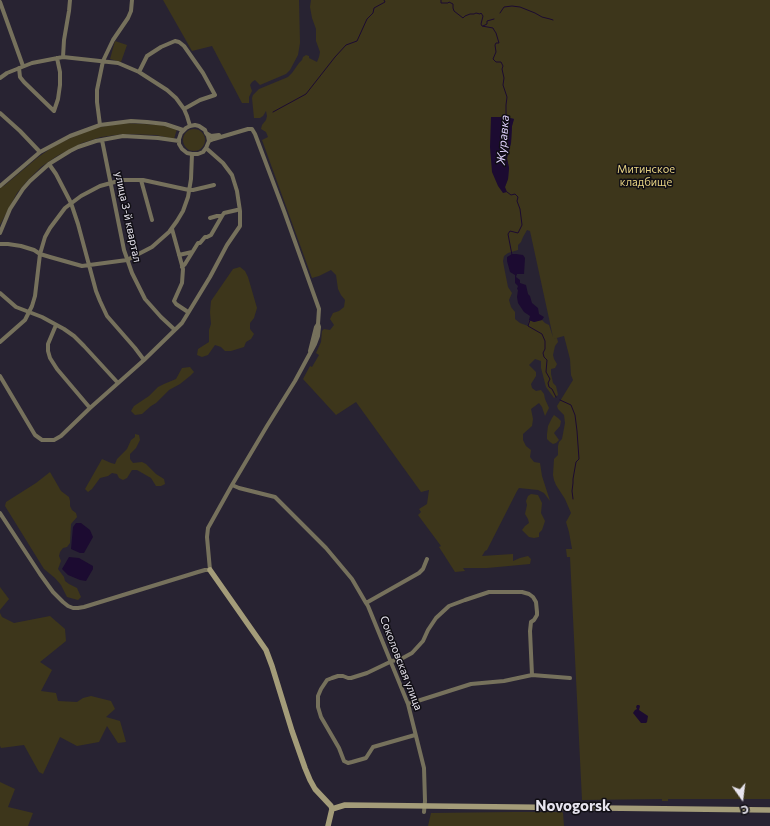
<!DOCTYPE html>
<meta charset="utf-8">
<style>
body{margin:0}
#map{position:relative;width:770px;height:826px;overflow:hidden;background:#282332;font-family:Commissioner,sans-serif}
canvas{display:block}
.north{position:absolute;left:722px;top:778px;width:40px;height:40px;-webkit-text-stroke:3px #100e14;paint-order:stroke;rotate:166deg;font-size:11px;font-weight:700;line-height:16px;text-align:center;color:#e7e4ee}
.north::after{content:'';display:block;margin:auto;width:14px;height:18px;background:#e7e4ee;clip-path:polygon(50% 0,100% 100%,50% 72%,0 100%)}
</style>
<div id="map">
<canvas width="770" height="826"></canvas>
<div class="north">С</div>
</div>
<script>
const ctx = document.querySelector('canvas').getContext('2d');
ctx.lineJoin = 'round';
function fillPath(path, color) { ctx.fillStyle = color; ctx.fill(path, 'evenodd'); }
const poly = rows => new Path2D(rows.map(r => 'M' + r).join(''));
function strokePath(path, color, width, dash) { ctx.strokeStyle = color; ctx.lineWidth = width; ctx.lineCap = dash ? 'butt' : 'round'; ctx.setLineDash(dash || []); ctx.stroke(path); }
function label(font, color, halo, rows, align = 'center') {
  ctx.font = font + ' Commissioner,sans-serif'; ctx.lineWidth = 3; ctx.setLineDash([]); ctx.textBaseline = 'middle'; ctx.strokeStyle = halo; ctx.fillStyle = color; for (const [text, x, y, turn = 0] of rows) {
    ctx.save(); ctx.translate(x, y); ctx.rotate((+turn || 0) * Math.PI / 180); ctx.textAlign = isNaN(turn) ? turn : align; if (halo) ctx.strokeText(text, 0, 0); ctx.fillText(text, 0, 0); ctx.restore();
  }
}
const green = poly([
 [163,0,299,0,300,43,298,55,290,70,286,74,260,85,255,80,252,82,250,85,252,91,249,97,249,103,242,103,212,46,192,51],
 [311,0,770,0,770,799,668,799,668,801,662,801,662,799,582,800,570,557,567,557,566,549,572,549,569,532,566,522,571,513,565,499,556,485,554,480,553,475,554,459,558,455,558,446,559,442,562,439,565,423,564,415,558,409,557,406,573,380,571,375,570,359,564,336,553,339,557,338,558,342,555,346,553,355,554,359,557,364,555,368,551,369,551,374,553,383,556,386,558,395,554,398,546,387,541,368,541,361,535,359,529,365,536,372,536,376,531,384,532,388,536,391,541,390,544,394,545,399,549,408,545,416,542,407,539,403,531,409,533,419,532,426,523,434,523,440,526,446,531,450,530,457,534,462,540,463,542,476,550,501,544,493,538,490,519,488,517,491,487,550,485,551,482,556,513,554,513,561,520,558,528,556,531,559,530,564,487,568,463,568,465,571,455,572,439,547,441,546,418,515,421,512,419,509,427,504,429,490,421,492,356,402,336,415,303,379,310,366,312,367,319,355,316,353,321,342,322,331,324,329,330,330,334,325,330,319,333,313,339,311,344,307,345,300,341,295,338,289,336,275,331,270,319,276,312,278,262,140,268,137,266,132,261,129,262,125,266,120,267,116,266,111,263,116,260,118,254,118,252,98,253,95,259,89,288,77,292,73,299,63,302,60,303,57,306,55,309,56,309,58,317,62,319,57,320,52,316,41,316,29,312,18,310,7],
 [506,117,514,119,512,126,511,143,507,158,509,168,508,179,505,187],
 [527,230,530,231,553,337,549,325,545,323,542,320,534,322,529,320,528,326,520,323,515,319,515,312,511,307,509,300,512,293,508,287,504,267,503,261,504,256,508,253,518,250,518,245,521,242,523,237],
 [115,41,127,45,121,62,110,59],
 [123,123,144,124,160,125,177,129,174,139,156,135,124,134,101,137,82,143,57,156,41,167,27,181,17,193,0,225,0,188,5,185,37,158,54,146,77,135,95,128],
 '183 140a11 11 0 1 1 22 0a11 11 0 1 1-22 0Z',
 [240,267,245,271,248,277,257,308,254,318,250,323,250,329,254,334,251,339,246,342,244,347,231,351,225,351,221,347,215,345,208,355,202,357,197,355,198,349,209,342,209,330,211,324,210,312,211,301,233,269],
 [190,367,194,372,190,376,180,384,169,390,156,403,151,406,142,414,135,415,131,411,134,406,149,396,158,387,164,384,176,379,182,368],
 [554,415,558,418,561,421,560,426,554,433,559,440,556,443,553,444,550,442,547,439,547,434,548,426,552,418],
 [135,434,139,435,140,440,136,448,130,454,130,459,133,463,142,462,146,464,156,474,164,479,165,484,161,486,156,486,151,478,137,470,132,470,127,478,123,480,119,478,117,474,112,473,108,476,100,478,92,489,88,492,85,489,102,459,111,463,115,464,117,459,127,449,131,440,135,437],
 [50,472,61,491,69,497,70,501,70,506,72,510,76,513,77,517,71,524,70,543,67,547,63,548,60,552,59,556,61,561,58,569,64,577,65,581,69,584,77,588,81,597,78,600,67,597,61,585,55,578,44,569,5,506,6,502,36,483],
 [531,494,538,495,542,503,541,513,545,521,542,530,539,533,539,537,534,538,529,537,522,530,525,526,529,523,528,519,525,514,527,505,526,501,528,496],
 [0,587,9,599,0,610],
 [0,613,2,617,14,623,50,616,65,629,66,641,40,662,52,670,41,691,56,693,58,701,77,702,83,698,91,696,111,701,115,709,106,717,120,721,126,742,118,743,107,726,99,742,77,746,60,737,43,774,39,772,24,745,1,748,0,746],
 [0,782,15,789,8,807,33,813,28,826,0,826],
 [512,812,562,812,563,813,564,826,428,826,431,813]
]);
const water = poly([
 [491,117,506,117,514,119,512,126,511,143,507,158,509,168,508,179,505,187,507,192,503,193,498,186,492,172,490,147],
 [512,254,516,254,523,255,525,258,524,274,517,274,516,277,520,280,520,283,526,285,528,294,530,296,532,303,538,308,539,314,544,317,542,320,534,322,529,320,530,316,524,312,518,303,517,297,518,290,517,289,518,286,515,283,515,275,510,272,507,261,507,257],
 [76,523,81,523,90,530,93,537,84,553,80,553,71,549,73,527],
 [69,557,79,558,93,566,93,569,86,581,80,580,68,575,62,569],
 [637,705,639,705,640,706,639,710,648,716,647,722,646,723,641,723,633,713,635,710,637,709,636,707]
]);
const stream = poly([
 [441,0,441,3,448,3,449,2,453,4,453,8,454,11,463,18,465,16,470,14,474,14,476,13,480,14,481,13,483,16,481,24,482,26,493,28,494,30,496,33,499,43,496,43,495,45,496,52,493,59,496,62,501,62,503,66,502,69,504,78,503,85,507,97,506,105,506,117],
 [500,13,504,7,512,6,520,7,535,13,542,17,550,19,553,20],
 [483,26,487,24,487,21,494,19],
 [273,112,306,94,335,57,346,45,357,41,367,19,373,13,374,8,385,2,384,0],
 [507,192,511,195,515,194,518,197,517,201,520,209,522,225,518,233,510,231,508,234,512,255],
 [530,320,528,326,542,334,545,341,545,349,543,353,544,357,547,360,546,372,550,379,548,383,549,387,552,389,556,397],
 [560,400,571,405,575,415,577,431,579,459,576,462,573,479,573,483,572,491,573,499]
]);
const street = poly([
 [0,2,23,66],
 [63,57,64,40,69,11,70,0],
 [19,68,20,77,24,82,54,111,58,99,60,85,60,72,57,58],
 [139,72,147,56,161,47,175,41,179,42,184,46,203,73,215,95,200,100,184,109],
 [0,78,7,73,32,63,63,57,118,63,139,72,167,90,176,98,184,109,187,116,190,126],
 [0,113,20,131,40,152],
 [100,125,97,102,97,90,103,61,113,40,128,18,131,11,132,0],
 [206,133,208,136,209,141,206,148,203,152,198,154,192,154,187,153,182,149,179,144,179,139,181,133,186,128,190,126,195,125,199,126,205,130,206,133,211,136,219,135],
 [102,140,124,250,132,273,145,299,161,317,175,330],
 [49,164,56,174,71,203,78,224,96,291,100,301,107,316,135,348,144,360],
 [141,180,152,220],
 [0,186,40,152,70,136,100,125,131,121,147,122,165,124,183,130],
 [222,216,224,213,237,210],
 [172,229,183,269,182,283,174,301,176,304,188,312],
 [0,233,10,209,23,189,30,181,49,164,70,151,78,147,96,141,123,136,158,138,179,141],
 [0,244,8,244,21,246,34,250,40,254,50,257,82,266,127,260,152,247,169,232,177,221,183,211,188,197,191,179,192,154],
 [179,255,192,252],
 [182,267,185,264,198,243,200,243,205,237,207,237,211,235,222,216,217,216,210,218],
 [0,293,16,307,42,317,64,329,74,336,84,346,118,383],
 [56,325,48,344,48,351,50,358,57,369,90,408],
 [0,342,25,320,32,306,35,296,40,254,45,237,50,228,65,208,81,196,100,186,122,180,143,180,189,190,193,190,214,185],
 [310,351,316,327,318,324],
 [0,376,35,435,42,440,54,440,61,436,90,408,144,360,182,323,210,277,227,245,240,226,240,211,237,191,232,175,223,163,206,148],
 [232,485,239,488,275,497,326,548,352,579,366,603,368,606,408,704,424,768,425,801,424,812],
 [0,513,40,574,53,592,63,602,68,606,73,608,78,608,84,607,198,572,205,570,210,570,207,537,208,528,232,485,267,426,295,381,315,344,318,336,319,327,318,324,319,309,284,211,255,134,252,129,248,129,214,139,209,141],
 [366,603,419,573,423,569,427,559],
 [408,704,471,684,504,681,532,675,570,678],
 [415,735,373,747,366,758,352,762,348,763,344,761,339,748,321,717,318,707,318,696,321,689,327,680,332,678,338,676,343,676,348,678,351,678,367,673,392,661,401,659,412,653,423,641,428,630,436,618,449,606,465,600,489,592,522,592,529,594,533,597,536,602,537,612,537,615,534,620,531,622,530,631,532,675]
]);
const secondary = poly([
 [210,570,266,650,272,666,292,731,305,768,310,780,315,789,331,806,332,809],
 [332,809,345,805,770,810],
 [328,826,332,809]
]);
const parkNames = [
 ["Митинское",646,169],
 ["кладбище",646,182]
];
const streetNames = [
 ["улица 3-й квартал",128,217,78],
 ["Соколовская улица",401,663,69]
];
const waterNames = [
 ["Журавка",503,140,-85]
];
const districtNames = [
 ["Novogorsk",573,806]
];
fillPath(green, '#3d361b');
fillPath(water, '#1c0b31');
strokePath(stream, '#1c0b31', 1);
strokePath(street, '#76715c', 4);
strokePath(secondary, '#a49c79', 5.5);
label('11px', '#e6d283', '#100e14', parkNames);
label('11px', '#e7e4ee', '#100e14', streetNames);
label('italic 12px', '#ddcffa', '#100e14', waterNames);
label('bold 15px', '#e7e4ee', '#100e14', districtNames);
</script>
